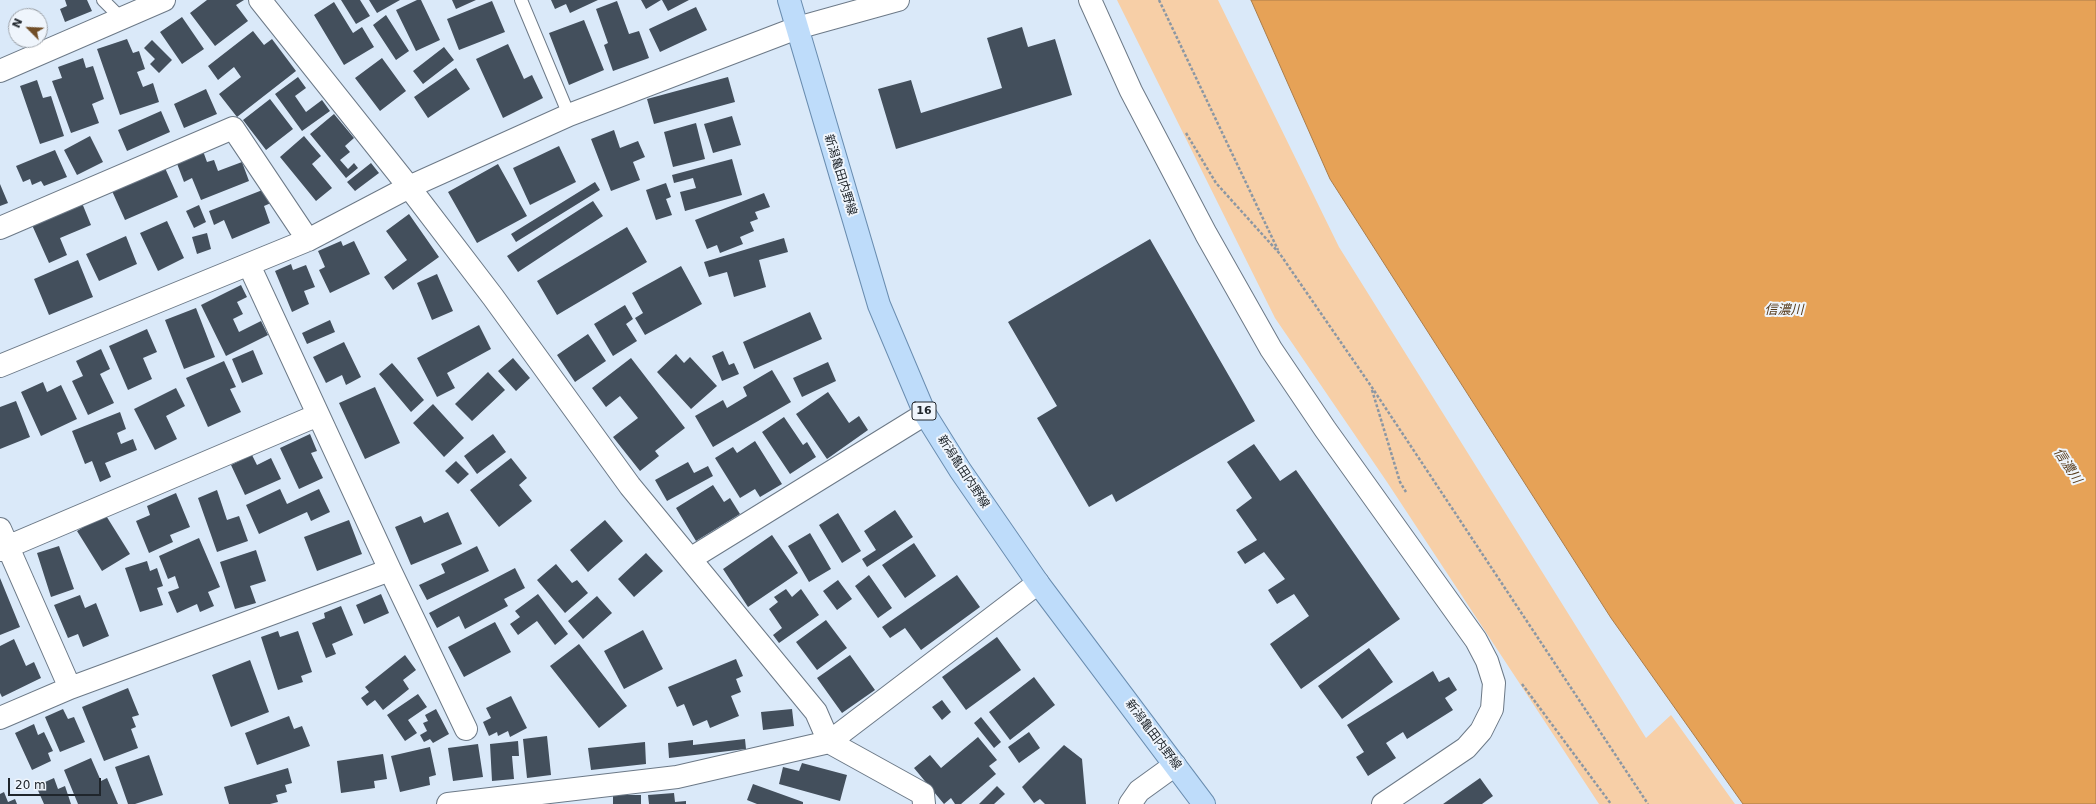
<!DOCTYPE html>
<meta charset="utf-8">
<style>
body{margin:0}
#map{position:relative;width:2096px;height:804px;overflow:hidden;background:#dae9f9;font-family:"DejaVu Sans",sans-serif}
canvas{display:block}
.north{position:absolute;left:8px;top:8px;width:40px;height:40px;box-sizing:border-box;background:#eff5fc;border:1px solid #9ca2a9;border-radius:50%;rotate:294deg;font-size:11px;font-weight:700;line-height:16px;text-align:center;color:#20262c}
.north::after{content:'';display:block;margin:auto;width:14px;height:18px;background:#714e27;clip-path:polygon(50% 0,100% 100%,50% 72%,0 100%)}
.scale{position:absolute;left:8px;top:778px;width:93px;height:18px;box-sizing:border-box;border:2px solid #20262c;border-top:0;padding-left:5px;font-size:12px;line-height:14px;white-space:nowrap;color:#20262c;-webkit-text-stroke:3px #eff5fc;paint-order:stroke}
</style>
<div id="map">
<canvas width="2096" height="804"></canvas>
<div class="north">N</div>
<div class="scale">20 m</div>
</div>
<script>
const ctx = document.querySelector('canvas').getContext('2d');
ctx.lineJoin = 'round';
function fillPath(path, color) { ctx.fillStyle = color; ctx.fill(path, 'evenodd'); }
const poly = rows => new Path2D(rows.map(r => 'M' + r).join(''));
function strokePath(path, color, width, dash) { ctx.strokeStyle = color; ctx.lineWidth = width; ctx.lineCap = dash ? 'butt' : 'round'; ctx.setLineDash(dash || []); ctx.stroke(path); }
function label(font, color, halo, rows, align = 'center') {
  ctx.font = font + ' "DejaVu Sans","Noto Sans JP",sans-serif'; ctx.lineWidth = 4; ctx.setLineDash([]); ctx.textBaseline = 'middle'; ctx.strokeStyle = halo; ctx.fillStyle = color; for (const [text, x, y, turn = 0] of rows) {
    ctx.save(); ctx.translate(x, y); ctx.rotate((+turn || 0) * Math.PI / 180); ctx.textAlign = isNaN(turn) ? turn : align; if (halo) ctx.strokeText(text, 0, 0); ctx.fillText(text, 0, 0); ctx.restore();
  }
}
const green = poly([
 [1117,0,1218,0,1339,247,1646,738,1671,715,1735,804,1599,804,1387,482,1275,318]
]);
const water = poly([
 [1251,0,2096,0,2096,804,1743,804,1611,618,1330,179,1251,0]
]);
const building = poly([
 [65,0,87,0,92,11,65,22,60,9,67,6],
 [207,0,244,0,236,5,248,21,215,46,190,13],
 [341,0,360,0,370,16,356,24],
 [369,0,400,0,377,13],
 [417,0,421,0,440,40,416,51,396,10],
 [452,0,476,0,456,9],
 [551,0,598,0,570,13,566,4,555,9],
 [641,0,661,0,646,9],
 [662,0,689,0,668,11],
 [492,1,505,32,459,50,447,19],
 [617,1,629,34,639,31,649,58,613,71,604,45,608,43,596,9],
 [334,2,353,33,362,27,374,47,344,65,314,15],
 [696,7,707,30,660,52,649,29],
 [386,15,409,51,396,60,373,25],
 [182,17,204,49,182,64,160,32],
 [584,20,604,70,569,85,549,33],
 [1022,27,1028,47,1055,39,1072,95,896,149,878,89,911,80,921,113,1002,88,987,38],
 [253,31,264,45,272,39,296,71,237,117,219,94,241,77,234,67,218,80,208,66],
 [127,39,133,53,139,51,145,69,137,72,143,87,153,83,159,102,120,115,97,49],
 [152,40,172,60,159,73,150,64,155,59,144,48],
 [508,44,524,79,532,75,543,98,503,118,476,59],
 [444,47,454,60,423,84,413,71],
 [83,58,86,68,93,66,104,99,92,104,99,123,71,133,52,81,62,78,58,67],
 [382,58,406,91,380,111,355,78],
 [456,68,470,89,428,118,414,97],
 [298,77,306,88,295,96,306,112,322,100,330,111,302,131,275,94],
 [728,77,735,102,654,124,647,99],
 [37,80,43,98,51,96,64,136,40,144,20,86],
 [206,89,217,114,184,128,174,104],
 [270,99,293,129,266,150,243,120],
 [161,111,170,132,127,151,118,130],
 [334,114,354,138,345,146,350,152,340,160,348,169,354,163,358,168,346,178,310,134],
 [732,116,741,145,713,153,704,124],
 [696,123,705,159,673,167,664,132],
 [614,130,620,148,638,141,645,157,633,162,640,180,611,191,591,139],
 [90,136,103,162,77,175,64,150],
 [304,136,321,156,312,164,332,188,316,201,280,157],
 [559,146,576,182,530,205,513,168],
 [55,150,67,177,44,186,41,181,32,185,30,179,23,182,16,166],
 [203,151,207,162,214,160,218,171,242,162,249,181,201,200,192,178,184,182,176,161],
 [732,159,742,195,685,211,680,192,696,188,693,178,674,183,672,175],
 [371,163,379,173,355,191,347,182],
 [498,164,527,216,477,243,448,192],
 [165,168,178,197,125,220,112,191],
 [595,182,600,190,516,242,511,234],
 [666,183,671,197,666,199,672,215,656,220,646,190],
 [0,184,8,203,0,206],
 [265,189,271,203,264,206,270,223,232,239,224,220,214,225,209,211],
 [764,193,770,207,755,212,758,219,750,222,754,231,740,237,743,244,720,253,717,245,707,249,695,220],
 [593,201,603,216,518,272,507,256],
 [82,203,91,225,60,238,67,255,49,263,32,225],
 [199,205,206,222,194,228,186,211],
 [409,214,439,257,393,290,384,277,407,260,386,231],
 [167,221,184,258,158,271,140,233],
 [627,227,647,262,557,315,537,281],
 [207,233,211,249,197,254,192,237],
 [126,236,137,264,99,281,86,254],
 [784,238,788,252,759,260,766,287,734,297,727,272,709,277,704,262],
 [1150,239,1255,421,1116,502,1112,494,1089,507,1037,418,1057,406,1008,322],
 [341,241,343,246,354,241,370,274,330,293,319,270,325,267,318,251],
 [78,260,93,297,49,315,34,279],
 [291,264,293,270,306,265,315,287,304,291,309,304,292,312,275,271],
 [681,266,702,304,645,335,635,318,643,313,632,293],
 [437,274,453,311,432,320,417,283],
 [241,285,247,297,237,302,243,314,233,319,239,332,261,321,268,335,226,356,201,305],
 [625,305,633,319,626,324,637,341,613,356,594,324],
 [196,308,215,357,184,369,165,320],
 [810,312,822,339,754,369,743,342],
 [330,320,335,332,307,344,302,333],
 [479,325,491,349,447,373,455,388,437,397,417,358],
 [147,329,157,352,143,358,152,379,128,390,109,346],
 [588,334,606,361,575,382,557,355],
 [344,342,361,377,346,385,342,375,326,383,313,357],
 [101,349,110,369,100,374,114,403,88,415,72,381,83,376,76,361],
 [253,350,263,374,242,383,232,359],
 [723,351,729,365,734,363,739,374,722,381,712,356],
 [676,354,684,363,690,357,717,386,691,409,657,372],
 [513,358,530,378,516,391,498,371],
 [631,358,685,428,655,451,659,456,640,471,613,437,638,418,620,396,606,407,592,388],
 [224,361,236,387,230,389,241,412,208,427,186,378],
 [828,362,836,381,802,397,793,378],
 [392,363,424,400,411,412,379,374],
 [772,370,791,402,713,447,695,416,723,400,727,408,747,396,743,387],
 [488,372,505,390,472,421,455,404],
 [43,382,47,392,61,385,77,419,41,436,21,392],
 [375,387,400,443,365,459,339,403],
 [176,388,185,406,166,416,177,439,155,450,134,409],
 [828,392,849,423,859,416,868,430,827,459,796,414],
 [16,401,30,437,0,449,0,407],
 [433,404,464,438,444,457,413,423],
 [120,412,126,429,117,433,121,444,133,439,137,450,105,463,111,477,100,482,92,461,85,464,72,431],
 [784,417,803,445,807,442,816,457,790,474,762,432],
 [310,434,317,451,311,453,323,478,299,489,280,448],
 [493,434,506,452,477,474,464,456],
 [755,441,782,484,760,497,755,489,740,498,715,458,733,447,737,453],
 [1254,444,1280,481,1296,470,1400,619,1301,689,1270,644,1309,616,1294,594,1277,604,1268,590,1285,579,1264,552,1245,564,1237,552,1257,540,1236,510,1252,498,1227,462],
 [252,455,257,465,271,458,281,479,245,495,231,465],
 [511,458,527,478,519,485,532,501,499,527,470,490],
 [456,461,469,474,458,484,445,471],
 [688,462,694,473,708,466,713,476,667,501,655,480],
 [713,485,724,502,730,498,740,514,696,541,676,508],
 [280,489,287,504,319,489,330,512,311,521,307,512,259,534,246,505],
 [217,490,227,520,239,516,248,541,217,552,198,498],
 [176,493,190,527,170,535,173,542,149,553,136,521,150,515,147,506],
 [895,510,913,537,867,567,862,559,876,550,864,531],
 [448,512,462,544,411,565,395,527,421,516,424,523],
 [838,513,861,551,842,563,819,525],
 [105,514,130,554,102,571,77,531],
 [349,520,362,554,317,571,304,537],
 [605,520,623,541,588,572,570,550],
 [810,533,831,569,809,582,788,546],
 [772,535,798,573,748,607,723,569],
 [199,538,220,587,208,592,214,606,200,612,197,604,177,613,168,592,179,588,175,576,168,579,159,556],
 [914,543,936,576,905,598,882,565],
 [59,546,74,589,51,597,37,553],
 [477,546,489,571,427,600,419,585,445,573,441,564],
 [256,550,266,581,250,586,256,603,235,609,220,562],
 [646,553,663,571,634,597,618,579],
 [147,561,150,571,157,568,163,586,157,588,163,605,140,612,125,568],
 [556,564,572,583,577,580,588,593,565,613,537,580],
 [515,568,525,588,504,599,508,606,465,629,459,616,437,628,429,613],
 [869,575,892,608,878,618,855,586],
 [957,575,980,607,921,650,905,628,890,638,882,627],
 [0,578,20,627,0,635],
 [838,580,852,599,837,610,823,591],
 [786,589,792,597,801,589,819,615,779,643,773,635,782,628,769,609,778,602,774,597],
 [381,594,389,613,364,624,356,605],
 [538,594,568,634,555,645,537,621,518,635,510,624,520,617,515,611],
 [80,595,85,608,96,603,109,636,83,647,78,634,68,638,54,605],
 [597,596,612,613,583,639,568,621],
 [341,606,353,635,332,644,336,654,326,658,312,623,325,618,324,613],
 [826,620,847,648,817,670,796,642],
 [495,622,511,652,464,677,448,647],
 [643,630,663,669,624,689,604,651],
 [278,631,280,637,298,631,312,672,301,676,303,682,278,690,261,637],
 [997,637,1021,670,966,710,942,677],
 [14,639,26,666,34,662,41,678,2,697,0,693,0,646],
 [579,644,627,706,599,728,550,666],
 [1369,648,1393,682,1342,719,1318,686],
 [405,655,416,670,403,680,409,689,383,710,375,700,367,706,361,698,369,692,365,687],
 [850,655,875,690,842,713,817,678],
 [736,659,743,676,736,679,741,692,731,696,739,716,710,728,707,720,693,726,684,704,677,707,668,687],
 [250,660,269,712,231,727,212,675],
 [1433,671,1439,682,1449,677,1457,690,1445,698,1453,710,1407,739,1403,732,1386,743,1396,758,1368,776,1356,757,1364,752,1347,725],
 [1034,677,1055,705,1010,740,989,712],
 [128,688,139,715,132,717,136,727,131,729,138,748,104,761,82,707],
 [418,694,427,707,408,720,417,733,405,741,387,715],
 [511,696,527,728,510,737,508,731,498,736,497,732,489,736,483,722,491,718,486,708],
 [942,700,951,712,942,720,932,707],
 [63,709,68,719,74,717,85,742,60,752,45,717],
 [436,709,449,734,433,743,430,739,424,742,420,735,427,731,423,723,428,721,425,715],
 [792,709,794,726,763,730,761,712],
 [289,716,294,729,302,726,310,746,257,765,245,733],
 [981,717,1001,742,994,748,974,723],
 [34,724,38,735,44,732,53,751,48,753,51,761,32,770,15,733],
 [1029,732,1040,748,1019,763,1008,747],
 [547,736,551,775,527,778,523,739],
 [978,737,997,760,989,766,996,774,961,804,955,804,951,798,944,804,914,768,930,755,941,768],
 [745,739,746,749,669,758,668,743,693,740,693,745],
 [518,741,519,756,512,756,514,779,492,781,490,744],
 [645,742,646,764,591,770,588,748],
 [478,744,483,777,453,781,448,748],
 [1064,745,1082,759,1086,804,1045,804,1040,799,1034,803,1022,787],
 [430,747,436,775,429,777,430,785,400,792,391,756],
 [383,754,387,779,374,781,375,788,341,793,337,761],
 [149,755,163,795,135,804,128,804,115,767],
 [91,758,101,781,107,778,118,804,78,804,64,770],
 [802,763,847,775,840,801,779,784,783,767,799,771],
 [288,768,292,783,285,785,287,792,276,795,278,802,270,804,229,804,224,787],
 [54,778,58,789,65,786,71,804,44,804,36,786],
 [1480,778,1493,796,1482,804,1443,804],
 [753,784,803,802,803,804,757,804,747,800],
 [997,786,1005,794,994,804,979,804],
 [4,792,8,802,15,799,17,804,0,804,0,794],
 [674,793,675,802,686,801,686,804,649,804,648,795],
 [613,795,641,795,641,804,613,804]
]);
const path = poly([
 [1159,0,1278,250],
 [1186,133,1216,183,1280,254,1371,386,1648,804],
 [1372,390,1400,482,1406,492],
 [1522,684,1611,804]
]);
const lane = poly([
 [103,0,121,18],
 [521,0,569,115]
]);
const street = poly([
 [260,0,409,187,493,297,630,486,816,712,829,742,923,794,924,804],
 [0,71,164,0],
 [0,228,233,128,308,240],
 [249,265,390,570,466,729],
 [0,366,308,240,409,187,569,115,797,28],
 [0,529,70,688],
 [0,550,318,415],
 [690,559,925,414],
 [0,718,70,688,390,570],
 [448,804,677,777,829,742,1038,583]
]);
const secondary = poly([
 [1090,0,1131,91,1206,234,1271,349,1325,429,1476,640,1487,661,1494,683,1492,709,1481,731,1466,748,1383,804],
 [797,28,898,0],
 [1130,804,1139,791,1175,765]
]);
const primary = poly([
 [789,0,879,305,925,414,960,470,1038,583,1204,804]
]);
const shields = [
 [924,411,24]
];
const shieldNames = [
 ["16",924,411]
];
const streetNames = [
 ["新潟亀田内野線",840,175,73],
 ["新潟亀田内野線",963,472,57],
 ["新潟亀田内野線",1153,735,53]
];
const waterNames = [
 ["信濃川",1784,311],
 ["信濃川",2067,466,57]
];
fillPath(green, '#f7cfa7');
fillPath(water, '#e6a257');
strokePath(water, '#ab7d4a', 1);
fillPath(building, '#434f5c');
strokePath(lane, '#6c7987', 14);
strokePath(street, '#6c7987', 24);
strokePath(secondary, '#6c7987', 24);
strokePath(primary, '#6a8db0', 24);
strokePath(path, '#8c97a3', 2.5, [3, 2]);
strokePath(lane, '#fff', 12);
strokePath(street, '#fff', 22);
strokePath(secondary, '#fff', 22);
strokePath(primary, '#bedcfa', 22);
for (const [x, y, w] of shields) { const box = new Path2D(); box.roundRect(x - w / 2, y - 9, w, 18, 3); ctx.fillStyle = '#eff5fc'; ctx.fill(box); strokePath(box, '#20262c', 1); }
label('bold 11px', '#20262c', null, shieldNames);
label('12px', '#20262c', '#eff5fc', streetNames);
label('italic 13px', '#573b1b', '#eff5fc', waterNames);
</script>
